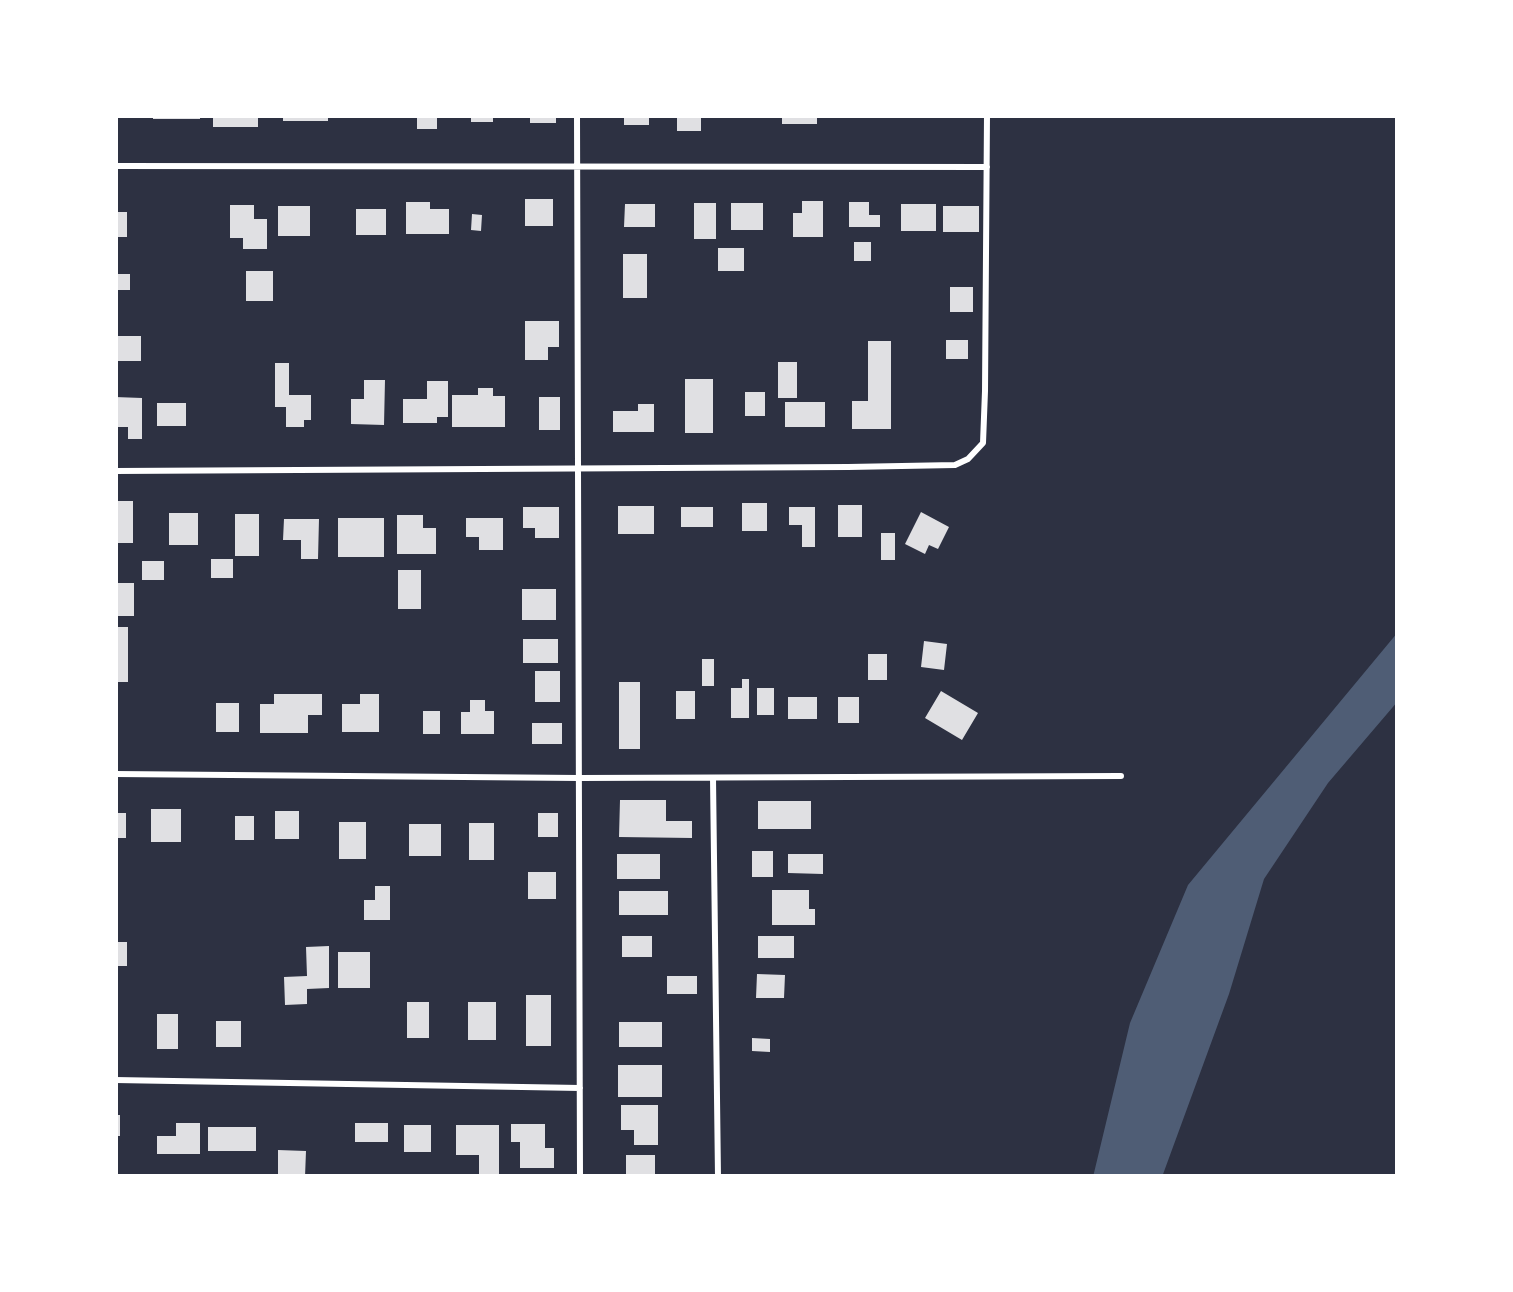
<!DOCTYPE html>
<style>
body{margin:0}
#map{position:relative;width:1513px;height:1292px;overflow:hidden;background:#2d3142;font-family:"Sofia Sans Condensed",sans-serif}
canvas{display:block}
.frame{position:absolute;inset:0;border:118px solid #fff;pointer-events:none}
</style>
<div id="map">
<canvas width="1513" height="1292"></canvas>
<div class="frame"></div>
</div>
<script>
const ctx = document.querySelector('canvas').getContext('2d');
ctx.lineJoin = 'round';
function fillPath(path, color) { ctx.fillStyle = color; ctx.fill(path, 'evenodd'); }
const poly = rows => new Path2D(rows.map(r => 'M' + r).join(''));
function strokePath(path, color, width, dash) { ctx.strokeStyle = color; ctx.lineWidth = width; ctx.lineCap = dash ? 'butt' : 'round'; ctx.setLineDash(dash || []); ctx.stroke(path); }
const water = poly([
 [1398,632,1398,701,1328,783,1264,879,1229,994,1162,1177,1093,1177,1130,1023,1188,885]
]);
const building = poly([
 [153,115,200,115,200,119,153,119],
 [213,115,258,115,258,127,213,127],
 [283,115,328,115,328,121,283,121],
 [417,115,437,115,437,129,417,129],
 [471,115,493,115,493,122,471,122],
 [530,115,556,115,556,123,530,123],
 [624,115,649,115,649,125,624,125],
 [677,115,701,115,701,131,677,131],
 [782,115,817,115,817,124,782,124],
 [525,199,553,199,553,226,525,226],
 [802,201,823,201,823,237,793,237,793,213,802,213],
 [406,202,430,202,430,209,449,209,449,234,406,234],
 [849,202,869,202,869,215,880,215,880,227,849,227],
 [694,203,716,203,716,239,694,239],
 [731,203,763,203,763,230,731,230],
 [625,204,655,204,655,227,624,227],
 [901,204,936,204,936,231,901,231],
 [230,205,254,205,254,219,267,219,267,249,243,249,243,238,230,238],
 [278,206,310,206,310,236,278,236],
 [943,206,979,206,979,232,943,232],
 [356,209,386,209,386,235,356,235],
 [115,212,127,212,127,237,115,237],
 [472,214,482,215,481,231,471,230],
 [854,242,871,242,871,261,854,261],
 [718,248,744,248,744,271,718,271],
 [623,254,647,254,647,298,623,298],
 [246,271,273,271,273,301,246,301],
 [115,274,130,274,130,290,115,290],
 [950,287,973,287,973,312,950,312],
 [525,321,559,321,559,347,548,347,548,360,525,360],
 [115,336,141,336,141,361,115,361],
 [946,340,968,340,968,359,946,359],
 [868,341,891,341,891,429,852,429,852,401,868,401],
 [778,362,797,362,797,398,778,398],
 [275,363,289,363,289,395,311,395,311,420,304,420,304,427,286,427,286,407,275,407],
 [685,379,713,379,713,433,685,433],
 [364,380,385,380,384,425,351,424,351,399,364,399],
 [427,381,448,381,448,417,437,417,437,423,403,423,403,399,427,399],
 [478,388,493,388,493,396,505,396,505,427,452,427,452,395,478,395],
 [745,392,765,392,765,416,745,416],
 [115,397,142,398,142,439,128,439,128,427,115,427],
 [539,397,560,397,560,430,539,430],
 [785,402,825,402,825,427,785,427],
 [157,403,186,403,186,426,157,426],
 [638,404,654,404,654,432,613,432,613,411,638,411],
 [115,501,133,501,133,543,115,543],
 [742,503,767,503,767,531,742,531],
 [838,505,862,505,862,537,838,537],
 [618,506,654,506,654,534,618,534],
 [523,507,559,507,559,538,535,538,535,528,523,528],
 [681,507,713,507,713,527,681,527],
 [789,507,815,507,815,547,802,547,802,525,789,525],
 [921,512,949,527,938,549,929,545,925,554,905,544],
 [169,513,198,513,198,545,169,545],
 [235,514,259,514,259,556,235,556],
 [397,515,423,515,423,528,436,528,436,554,397,554],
 [338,518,384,518,384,557,338,557],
 [466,518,503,518,503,550,479,550,479,537,466,537],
 [284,519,319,519,318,559,301,559,301,540,283,540],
 [881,533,895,533,895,560,881,560],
 [211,559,233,559,233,578,211,578],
 [142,561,164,561,164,580,142,580],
 [398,570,421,570,421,609,398,609],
 [115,583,134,583,134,616,115,616],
 [522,589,556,589,556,620,522,620],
 [115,627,128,627,128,682,115,682],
 [523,639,558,639,558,663,523,663],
 [924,641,947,644,944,670,921,667],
 [868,654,887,654,887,680,868,680],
 [702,659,714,659,714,686,702,686],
 [535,671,560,671,560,702,535,702],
 [742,679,749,679,749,718,731,718,731,688,742,688],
 [619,682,640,682,640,749,619,749],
 [757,688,774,688,774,715,757,715],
 [676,691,695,691,695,719,676,719],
 [941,691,978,713,962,740,925,718],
 [274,694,322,694,322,715,308,715,308,733,260,733,260,704,274,704],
 [360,694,379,694,379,732,342,732,342,704,360,704],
 [788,697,817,697,817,719,788,719],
 [838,697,859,697,859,723,838,723],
 [470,700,485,700,485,711,494,711,494,734,461,734,461,712,470,712],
 [216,703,239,703,239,732,216,732],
 [423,711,440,711,440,734,423,734],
 [532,723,562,723,562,744,532,744],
 [620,800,666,800,666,821,692,821,692,838,619,837],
 [758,801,811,801,811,829,758,829],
 [151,809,181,809,181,842,151,842],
 [275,811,299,811,299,839,275,839],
 [115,813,126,813,126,838,115,838],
 [538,813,558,813,558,837,538,837],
 [235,816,254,816,254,840,235,840],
 [339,822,366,822,366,859,339,859],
 [469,823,494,823,494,860,469,860],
 [409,824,441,824,441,856,409,856],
 [752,851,773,851,773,877,752,877],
 [617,854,660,854,660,879,617,879],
 [788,854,823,854,823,874,788,873],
 [528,872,556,872,556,899,528,899],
 [375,886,390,886,390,920,364,920,364,900,375,900],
 [772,890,809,890,809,909,815,909,815,925,772,925],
 [619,891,668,891,668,915,619,915],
 [622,936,652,936,652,957,622,957],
 [758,936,794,936,794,958,758,958],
 [115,942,127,942,127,966,115,966],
 [329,946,329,988,307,989,307,1004,285,1005,284,977,307,976,306,947],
 [338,952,370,952,370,988,338,988],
 [757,974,785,975,784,998,756,998],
 [667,976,697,976,697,994,667,994],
 [526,995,551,995,551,1046,526,1046],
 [407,1002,429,1002,429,1038,407,1038],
 [468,1002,496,1002,496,1040,468,1040],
 [157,1014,178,1014,178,1049,157,1049],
 [216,1021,241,1021,241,1047,216,1047],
 [619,1022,662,1022,662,1047,619,1047],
 [752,1038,770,1039,770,1052,752,1051],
 [618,1065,662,1065,662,1097,618,1097],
 [621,1105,658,1105,658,1145,634,1145,634,1130,621,1130],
 [115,1115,120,1115,120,1136,115,1136],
 [176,1123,200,1123,200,1154,157,1154,157,1136,176,1136],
 [355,1123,388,1123,388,1142,355,1142],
 [511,1124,545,1124,545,1148,554,1148,554,1168,520,1168,520,1142,511,1142],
 [404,1125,431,1125,431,1152,404,1152],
 [456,1125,499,1125,499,1177,479,1177,479,1155,456,1155],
 [208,1127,256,1127,256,1151,208,1151],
 [278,1150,306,1151,305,1177,278,1177],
 [626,1155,655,1155,655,1177,626,1177]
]);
const minor = poly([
 [577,115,580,1177],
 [115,166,987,167],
 [115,471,848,467,955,465,968,459,983,443,985,391,987,115],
 [115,774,579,778,1121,776],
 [713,778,718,1177],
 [115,1080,580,1088]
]);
fillPath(water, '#4f5d75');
fillPath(building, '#e0e0e3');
strokePath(minor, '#fff', 6);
</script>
